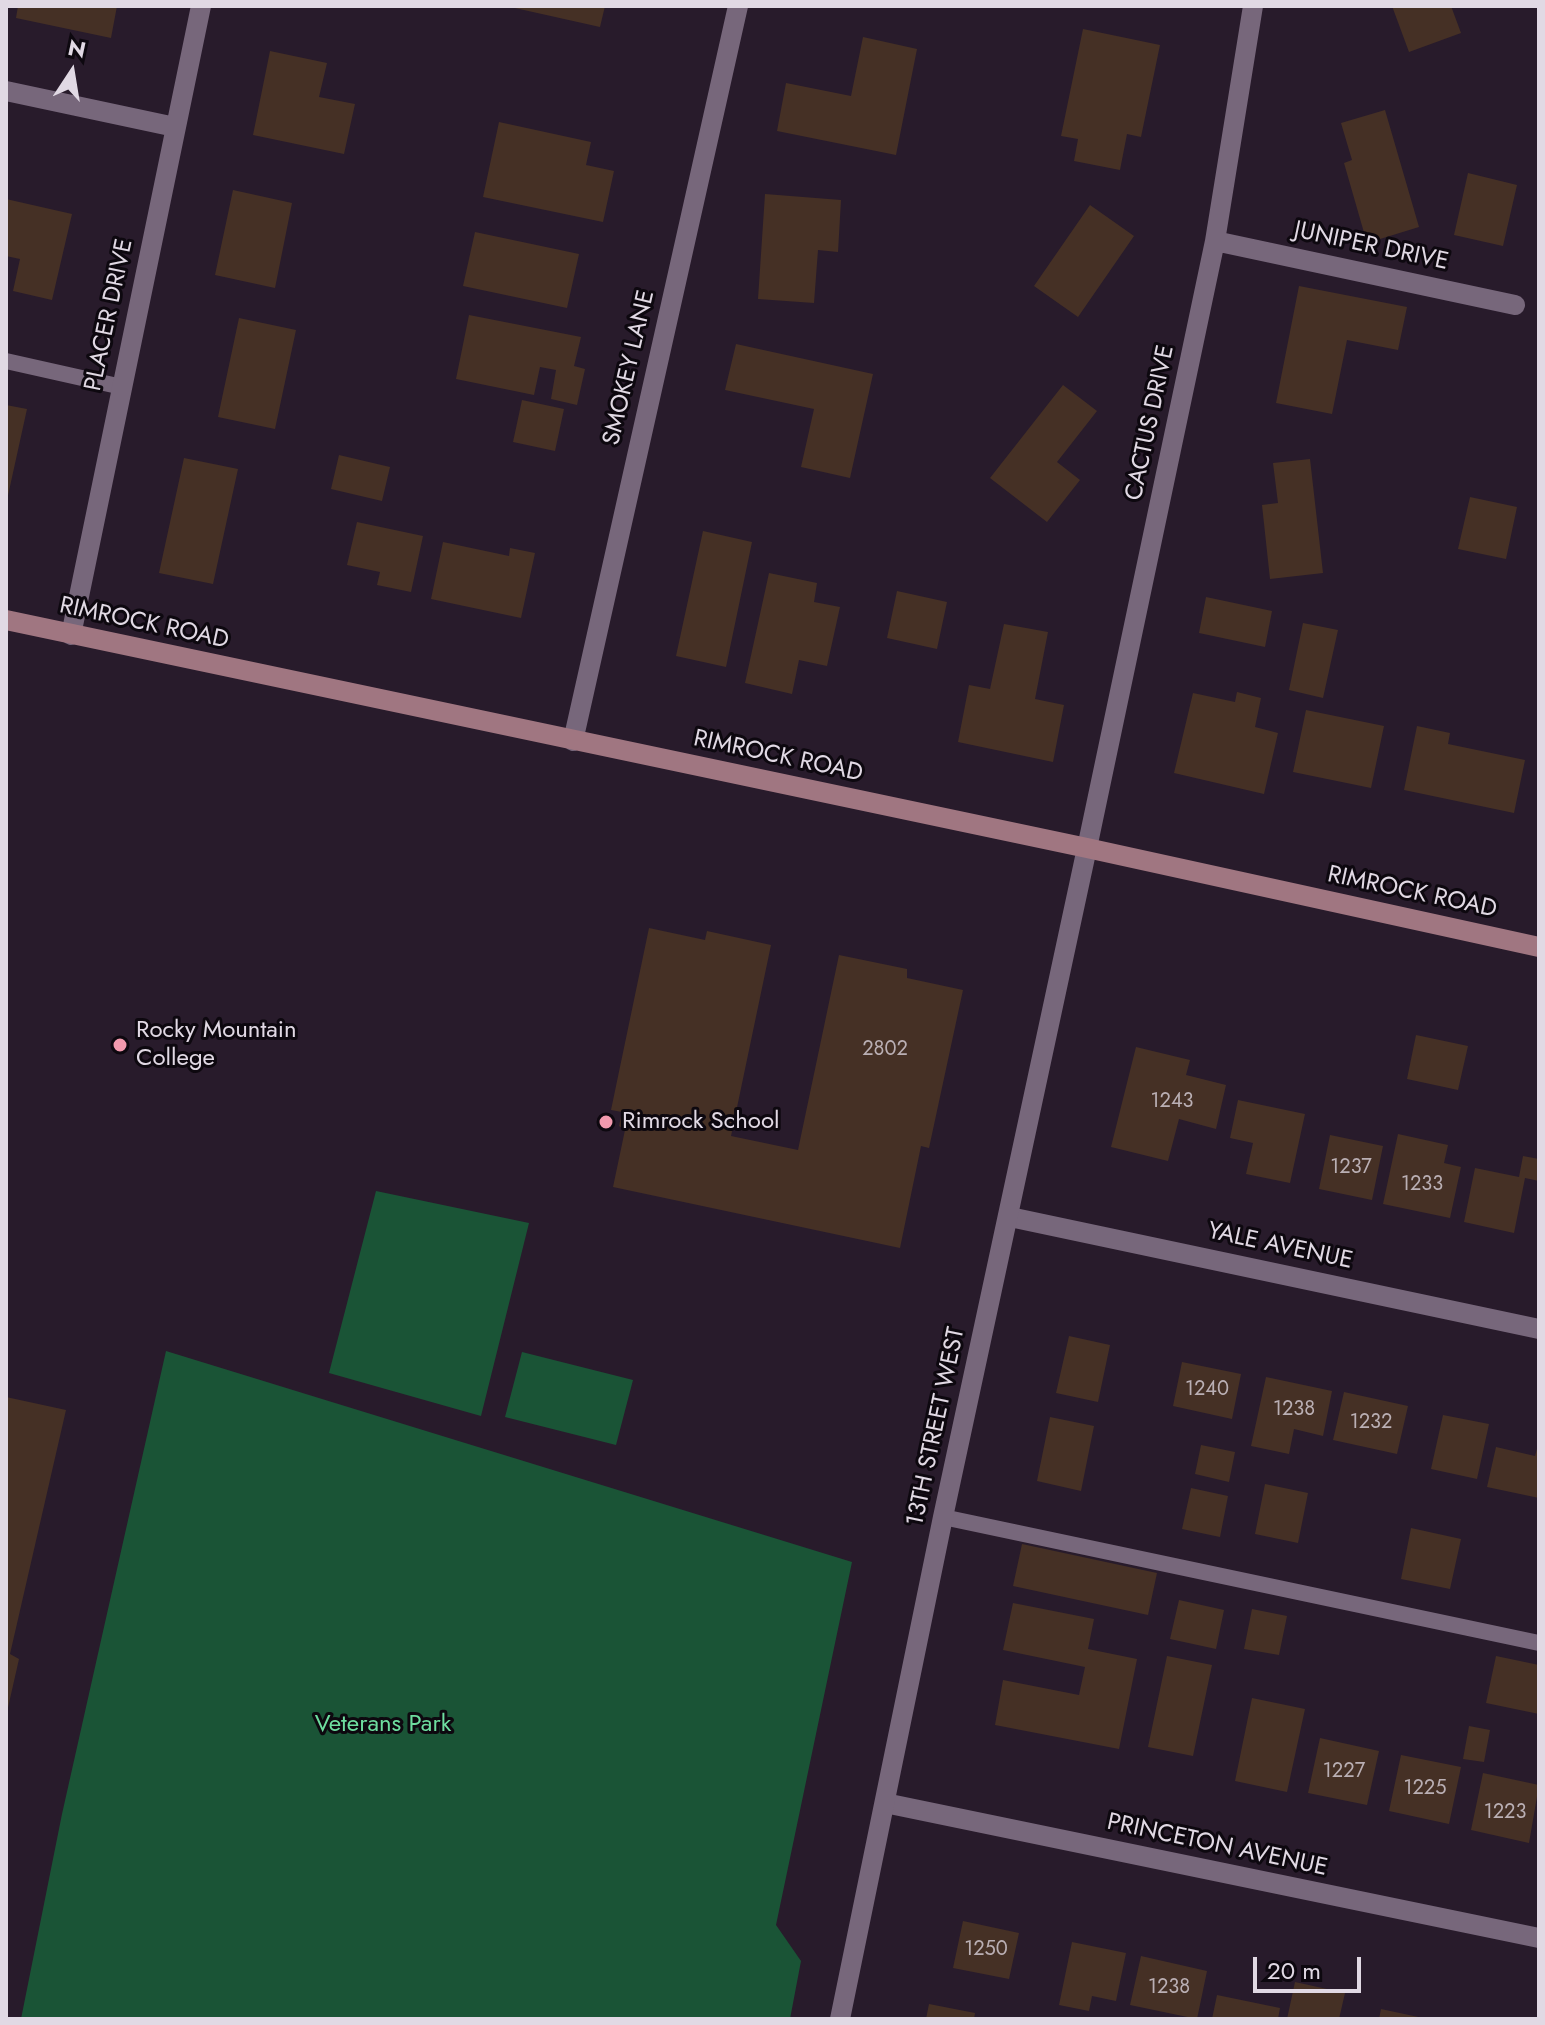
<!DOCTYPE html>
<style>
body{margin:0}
#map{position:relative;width:1545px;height:2025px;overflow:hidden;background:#281b2b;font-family:Jost,sans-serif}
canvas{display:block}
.frame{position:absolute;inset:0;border:8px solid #e1d9e4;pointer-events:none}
.north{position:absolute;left:32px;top:32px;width:80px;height:80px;-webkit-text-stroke:6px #0d080f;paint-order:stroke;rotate:12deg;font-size:22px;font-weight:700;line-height:32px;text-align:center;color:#e1d9e4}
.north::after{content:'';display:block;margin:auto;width:28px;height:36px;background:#e1d9e4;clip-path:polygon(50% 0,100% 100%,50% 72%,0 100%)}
.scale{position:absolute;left:1253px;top:1957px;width:108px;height:36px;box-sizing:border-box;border:4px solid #e1d9e4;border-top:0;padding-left:10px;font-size:24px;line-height:28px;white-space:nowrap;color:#e1d9e4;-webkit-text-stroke:6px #0d080f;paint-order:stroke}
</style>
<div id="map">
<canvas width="1545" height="2025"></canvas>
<div class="frame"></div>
<div class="north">N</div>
<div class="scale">20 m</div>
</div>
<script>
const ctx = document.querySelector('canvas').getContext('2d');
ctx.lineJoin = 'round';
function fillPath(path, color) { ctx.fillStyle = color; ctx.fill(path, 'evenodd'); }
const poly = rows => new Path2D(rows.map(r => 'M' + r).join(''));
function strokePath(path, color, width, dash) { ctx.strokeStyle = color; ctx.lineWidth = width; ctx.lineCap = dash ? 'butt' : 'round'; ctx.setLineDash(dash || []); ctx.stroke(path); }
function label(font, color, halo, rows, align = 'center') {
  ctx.font = font + ' Jost,sans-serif'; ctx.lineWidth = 6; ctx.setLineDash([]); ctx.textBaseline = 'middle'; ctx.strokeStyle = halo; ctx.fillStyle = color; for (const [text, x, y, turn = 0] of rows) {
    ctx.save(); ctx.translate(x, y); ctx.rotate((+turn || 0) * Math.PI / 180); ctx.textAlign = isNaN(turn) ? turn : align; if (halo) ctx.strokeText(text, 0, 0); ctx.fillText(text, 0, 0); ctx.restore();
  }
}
const green = poly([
 [376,1191,529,1223,481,1416,329,1373],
 [166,1351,852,1562,776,1925,801,1961,790,2019,21,2019,62,1814],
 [522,1352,633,1380,616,1445,505,1417]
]);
const building = poly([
 [18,6,117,6,111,38,16,18],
 [506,6,605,6,600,27],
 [1392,6,1451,6,1461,33,1409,52],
 [1083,29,1160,45,1141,137,1127,134,1120,170,1074,161,1078,139,1061,136],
 [863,37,917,49,896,155,777,131,786,83,851,96],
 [270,51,327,63,319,97,355,104,344,154,253,135],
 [1385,110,1419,227,1367,243,1344,163,1352,160,1341,123],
 [499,122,591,142,586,165,614,171,603,222,483,197],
 [1468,173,1517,185,1503,246,1454,235],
 [233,190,292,203,275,288,215,275],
 [765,194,841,200,838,252,818,250,814,303,758,299],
 [6,199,72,214,52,300,13,291,20,259,6,256],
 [1090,205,1134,236,1078,317,1034,286],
 [475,232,579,254,567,308,463,286],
 [1299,286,1407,307,1398,350,1347,340,1332,414,1276,403],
 [469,315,581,337,574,366,585,369,577,405,551,399,556,370,540,367,534,395,456,379],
 [239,318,296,330,275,429,218,417],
 [736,344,873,374,850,478,801,467,814,409,725,390],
 [1063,385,1097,411,1057,462,1080,480,1047,522,990,478],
 [522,400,564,409,555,451,513,442],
 [6,405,27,409,7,500,6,500],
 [339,455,390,467,382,501,331,489],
 [184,458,238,469,213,584,159,573],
 [1310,459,1323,573,1270,579,1262,505,1278,503,1273,463],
 [1470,497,1517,507,1506,559,1458,549],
 [357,522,423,536,411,592,377,585,380,572,347,565],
 [703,531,752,542,726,667,676,656],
 [443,542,509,556,510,548,535,553,521,618,431,599],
 [769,573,817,583,814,602,840,607,827,666,799,660,792,694,745,683],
 [897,591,947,602,937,649,887,638],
 [1206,597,1272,611,1265,647,1199,633],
 [1303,623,1338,630,1323,698,1289,690],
 [1004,624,1048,632,1035,699,1064,705,1053,762,958,742,969,685,990,689],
 [1237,692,1261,698,1255,727,1278,733,1264,794,1174,773,1193,693,1235,702],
 [1306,710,1384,726,1371,788,1293,772],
 [1417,726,1450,733,1448,744,1525,760,1514,813,1404,790],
 [649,928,705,940,707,931,771,945,731,1136,798,1150,839,955,907,969,907,978,963,990,929,1148,921,1146,900,1248,613,1187,625,1130,619,1126,622,1112,611,1110],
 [1416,1035,1468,1046,1458,1090,1407,1079],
 [1136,1047,1190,1060,1186,1075,1226,1085,1216,1129,1179,1119,1168,1161,1111,1147],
 [1238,1100,1305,1114,1290,1183,1246,1174,1253,1143,1230,1138],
 [1398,1134,1448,1145,1444,1163,1461,1167,1450,1218,1383,1204],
 [1330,1135,1383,1146,1372,1200,1319,1189],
 [1523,1156,1539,1159,1539,1181,1525,1178,1514,1233,1464,1222,1475,1168,1519,1177],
 [1069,1336,1110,1345,1098,1402,1056,1393],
 [1182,1362,1241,1374,1232,1419,1173,1406],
 [1266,1377,1332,1391,1323,1436,1294,1429,1289,1454,1251,1446],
 [1344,1392,1408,1406,1397,1454,1333,1440],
 [6,1397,66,1410,10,1654,19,1659,7,1712],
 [1443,1415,1489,1424,1477,1479,1431,1469],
 [1050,1417,1094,1426,1081,1491,1037,1481],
 [1201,1445,1235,1452,1229,1482,1195,1474],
 [1538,1445,1539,1498,1487,1487,1496,1447,1535,1456],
 [1265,1484,1308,1493,1298,1543,1255,1534],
 [1191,1488,1228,1496,1220,1537,1182,1529],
 [1411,1528,1461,1539,1450,1589,1401,1579],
 [1022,1544,1157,1573,1148,1615,1013,1586],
 [1179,1600,1224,1610,1216,1649,1170,1639],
 [1013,1603,1094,1619,1088,1649,1137,1659,1119,1749,995,1725,1003,1680,1079,1695,1085,1667,1003,1650],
 [1252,1609,1287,1616,1279,1655,1244,1649],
 [1167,1656,1212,1665,1193,1756,1148,1747],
 [1496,1656,1539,1665,1539,1714,1486,1703],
 [1252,1698,1305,1709,1287,1792,1235,1781],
 [1469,1726,1490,1730,1484,1762,1463,1759],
 [1320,1738,1379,1751,1367,1805,1308,1793],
 [1401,1755,1461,1767,1449,1824,1389,1811],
 [1483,1773,1539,1785,1529,1843,1471,1830],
 [963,1921,1019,1933,1009,1979,953,1968],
 [1072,1942,1126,1953,1116,2001,1092,1996,1089,2011,1059,2005],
 [1141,1956,1207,1971,1197,2019,1130,2005],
 [1295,1982,1345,1993,1339,2019,1287,2019],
 [1217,1995,1280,2008,1278,2019,1212,2019],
 [929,2004,975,2013,974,2019,926,2019],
 [1381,2009,1423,2018,1423,2019,1379,2019]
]);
const service = poly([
 [6,361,122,387],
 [943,1517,1539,1643]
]);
const minor = poly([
 [6,91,175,127],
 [1215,241,1515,305],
 [71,635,201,6],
 [573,741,738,6],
 [1087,848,1215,241,1253,6],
 [1010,1217,1539,1329],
 [885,1803,1539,1938]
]);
const tertiary = poly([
 [840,2019,943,1517,1087,848]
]);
const secondary = poly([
 [6,620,1087,848,1539,947]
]);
const markers = [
 [120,1045,8,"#f29aae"],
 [606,1122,8,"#f29aae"]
];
const numberNames = [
 ["2802",885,1050],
 ["1243",1172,1102],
 ["1237",1351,1168],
 ["1233",1422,1185],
 ["1240",1207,1390],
 ["1238",1294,1410],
 ["1232",1371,1423],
 ["1227",1344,1772],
 ["1225",1425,1789],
 ["1223",1505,1813],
 ["1250",986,1950],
 ["1238",1169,1988]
];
const streetNames = [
 ["JUNIPER DRIVE",1371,247,12],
 ["PLACER DRIVE",110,315,-78],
 ["SMOKEY LANE",630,368,-77],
 ["CACTUS DRIVE",1151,423,-78],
 ["RIMROCK ROAD",144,624,12],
 ["RIMROCK ROAD",778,757,12],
 ["RIMROCK ROAD",1412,893,12],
 ["YALE AVENUE",1280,1247,12],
 ["13TH STREET WEST",937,1427,-78],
 ["PRINCETON AVENUE",1217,1846,12]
];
const poiNames = [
 ["Rocky Mountain",136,1031],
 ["College",136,1059],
 ["Rimrock School",622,1122]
];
const parkNames = [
 ["Veterans Park",383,1725]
];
fillPath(green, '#1a5436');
fillPath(building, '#453025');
strokePath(service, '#77677b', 16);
strokePath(minor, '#77677b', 20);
strokePath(tertiary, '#77677b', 20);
strokePath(secondary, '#a07681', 20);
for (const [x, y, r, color] of markers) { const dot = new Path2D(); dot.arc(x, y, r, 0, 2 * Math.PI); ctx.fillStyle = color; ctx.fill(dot); strokePath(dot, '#0d080f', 3); }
label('20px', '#baafb4', null, numberNames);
label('24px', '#e1d9e4', '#0d080f', streetNames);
label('24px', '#e1d9e4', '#0d080f', poiNames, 'left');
label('24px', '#6edd9f', '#0d080f', parkNames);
</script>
